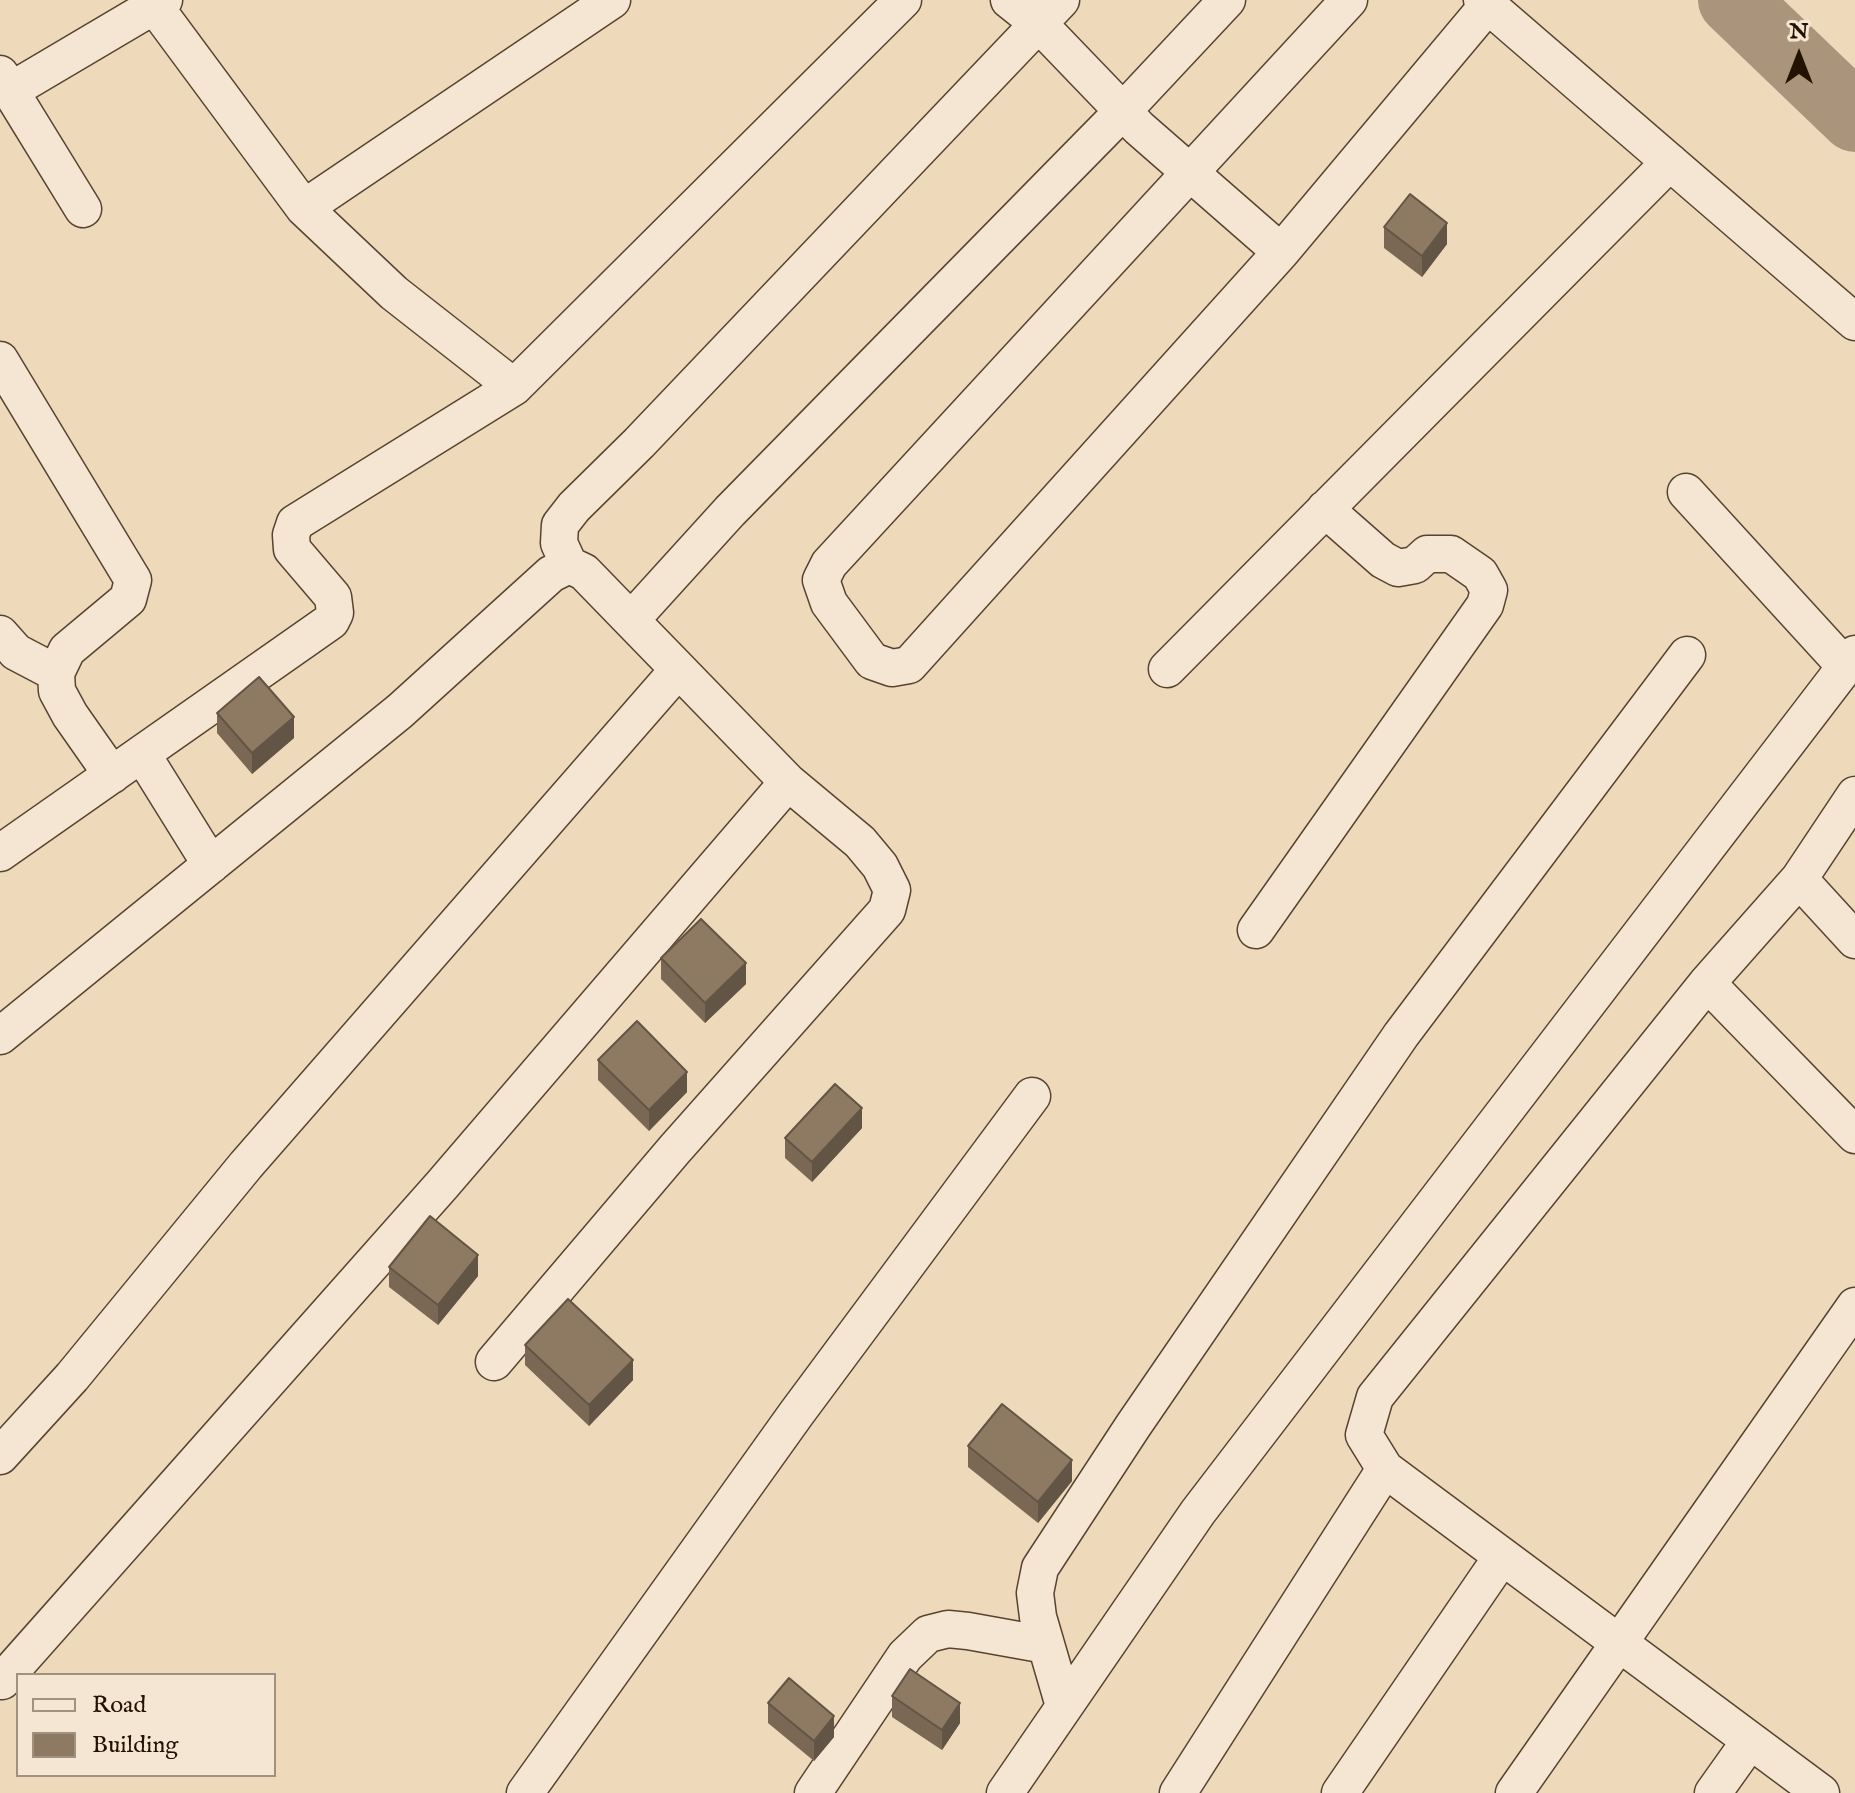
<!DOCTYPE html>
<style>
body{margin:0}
#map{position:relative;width:1855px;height:1793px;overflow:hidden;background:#efd9bb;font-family:"IM FELL English",serif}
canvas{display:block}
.legend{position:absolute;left:16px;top:1673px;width:260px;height:104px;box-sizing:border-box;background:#f5e6d3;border:2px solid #a1917f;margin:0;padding:10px 14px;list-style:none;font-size:24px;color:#241201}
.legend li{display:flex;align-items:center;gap:16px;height:40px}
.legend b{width:40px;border:2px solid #a1917f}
.north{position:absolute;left:1759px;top:16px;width:80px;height:80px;-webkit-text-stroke:6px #f5e6d3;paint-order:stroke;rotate:0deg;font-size:22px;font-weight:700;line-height:32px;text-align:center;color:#241201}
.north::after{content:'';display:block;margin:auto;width:28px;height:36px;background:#241201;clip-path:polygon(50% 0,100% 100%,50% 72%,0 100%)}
</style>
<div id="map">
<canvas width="1855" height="1793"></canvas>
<ul class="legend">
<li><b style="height:10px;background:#f5e6d3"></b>Road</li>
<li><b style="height:22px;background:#8e7962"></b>Building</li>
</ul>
<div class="north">N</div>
</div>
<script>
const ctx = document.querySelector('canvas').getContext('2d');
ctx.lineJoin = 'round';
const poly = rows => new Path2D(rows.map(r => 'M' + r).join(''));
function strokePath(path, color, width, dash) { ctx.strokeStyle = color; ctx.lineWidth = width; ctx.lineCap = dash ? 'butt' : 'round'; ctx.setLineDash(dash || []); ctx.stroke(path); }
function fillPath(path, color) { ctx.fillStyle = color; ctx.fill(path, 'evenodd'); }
const river = poly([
 [1733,0,1855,117]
]);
const street = poly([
 [150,0,304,208,394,293,514,387],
 [1009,0,1039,24,1139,128,1281,252],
 [1349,0,829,564,821,580,829,603,872,661,892,668,909,665,1281,252,1488,5],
 [1482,0,1855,322],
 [0,74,83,209],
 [10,91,164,0],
 [304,208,612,0],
 [0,360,133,580,128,599,67,650,56,673,57,691,70,715,112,775],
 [1686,492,1845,666],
 [569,565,559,543,560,525,574,507,639,443,1061,0],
 [631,620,730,511,1123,111,1227,0],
 [0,634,16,652,56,673],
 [1167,669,1670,162],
 [142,754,211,865],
 [0,853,331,621,335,613,333,597,292,549,291,535,295,523,514,387,903,0],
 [1799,879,1855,940],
 [1256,930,1485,605,1489,590,1480,574,1451,554,1427,554,1415,565,1398,568,1383,560,1325,509],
 [1707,983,1855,1135],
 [0,1036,400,711,551,574,569,565,584,572,788,782,860,842,880,866,892,890,887,910,675,1149,494,1362],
 [0,1456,72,1377,246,1165,678,670],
 [2,1681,442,1185,788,782],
 [1064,1706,1038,1617,1035,1593,1040,1568,1133,1426,1401,1035,1687,655],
 [525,1793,796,1414,1032,1096],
 [813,1793,905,1656,928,1634,948,1629,968,1631,1046,1645],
 [1005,1793,1198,1512,1855,654],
 [1178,1793,1385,1469],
 [1340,1793,1501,1558],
 [1514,1793,1855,1306],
 [1713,1793,1750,1741],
 [1821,1793,1385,1469,1364,1435,1375,1397,1707,983,1799,879,1855,795]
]);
const wall = poly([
 [1384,227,1447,244,1422,277,1384,248],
 [217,713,294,738,252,774,217,733],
 [661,958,746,984,705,1023,661,979],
 [598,1060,687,1092,649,1131,598,1080],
 [862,1128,812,1182,785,1158,785,1138],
 [389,1267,478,1276,438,1325,389,1287],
 [525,1345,633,1380,589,1426,525,1365],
 [968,1446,1072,1481,1038,1523,968,1467],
 [892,1696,960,1723,942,1750,892,1717],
 [768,1703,834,1737,814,1761,768,1723]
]);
const shadedWall = poly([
 [1447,223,1447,244,1422,277,1422,256],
 [294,717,294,738,252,774,252,753],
 [746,963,746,984,705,1023,705,1003],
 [687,1072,687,1092,649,1131,649,1110],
 [862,1108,862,1128,812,1182,812,1162],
 [478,1255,478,1276,438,1325,438,1305],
 [633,1360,633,1380,589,1426,589,1405],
 [1072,1460,1072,1481,1038,1523,1038,1502],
 [960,1703,960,1723,942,1750,942,1730],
 [834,1716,834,1737,814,1761,814,1741]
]);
const building = poly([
 [1410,194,1447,223,1422,256,1384,227,1410,194],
 [259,677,294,717,252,753,217,713,259,677],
 [701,919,746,963,705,1003,661,958,701,919],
 [637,1021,687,1072,649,1110,598,1060,637,1021],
 [835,1084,862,1108,812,1162,785,1138,835,1084],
 [430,1216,478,1255,438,1305,389,1267,430,1216],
 [568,1299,633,1360,589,1405,525,1345,568,1299],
 [1002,1404,1072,1460,1038,1502,968,1446,1002,1404],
 [910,1669,960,1703,942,1730,892,1696,910,1669],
 [789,1678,834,1716,814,1741,768,1703,789,1678]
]);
strokePath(river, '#aa957c', 70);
strokePath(street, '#574430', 39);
strokePath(street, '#f5e6d3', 36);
fillPath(wall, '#7a6854');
fillPath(shadedWall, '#635545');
fillPath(building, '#8e7962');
strokePath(building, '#635545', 2);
</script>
